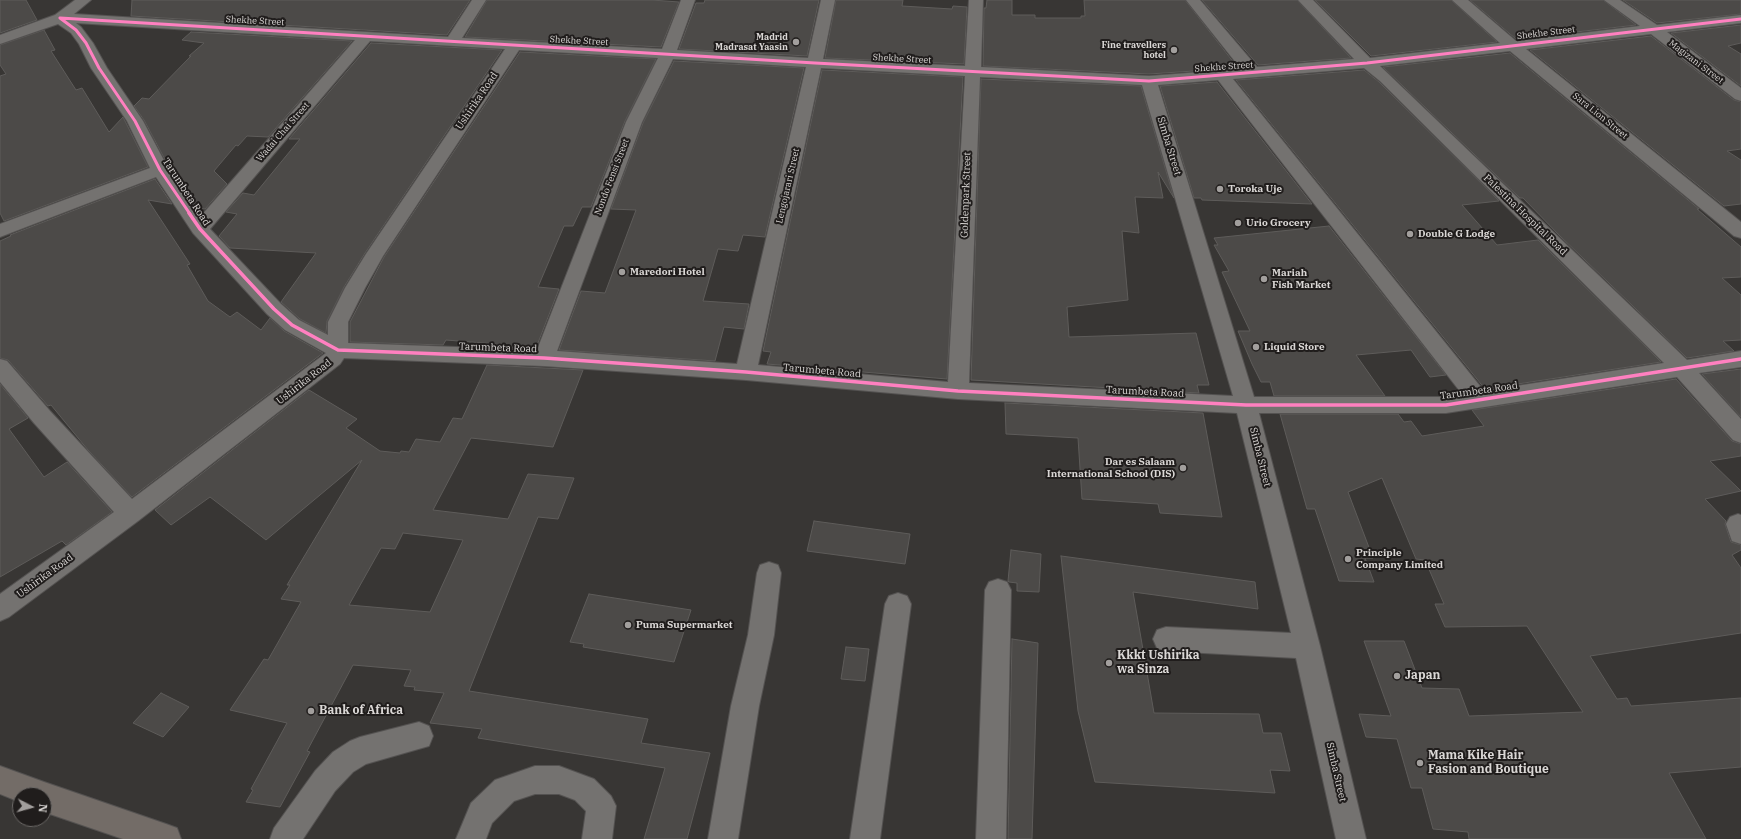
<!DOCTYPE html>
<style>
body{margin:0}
#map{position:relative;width:1741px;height:839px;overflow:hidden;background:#383634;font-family:"IBM Plex Serif",serif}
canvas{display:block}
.north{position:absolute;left:12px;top:787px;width:40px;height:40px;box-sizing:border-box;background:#201d1c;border:1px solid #6b6866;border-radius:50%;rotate:96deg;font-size:11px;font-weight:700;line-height:16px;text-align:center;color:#dbd8d6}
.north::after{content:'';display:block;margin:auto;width:14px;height:18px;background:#a29f9d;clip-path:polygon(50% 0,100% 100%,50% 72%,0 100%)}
</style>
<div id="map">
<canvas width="1741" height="839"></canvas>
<div class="north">N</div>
</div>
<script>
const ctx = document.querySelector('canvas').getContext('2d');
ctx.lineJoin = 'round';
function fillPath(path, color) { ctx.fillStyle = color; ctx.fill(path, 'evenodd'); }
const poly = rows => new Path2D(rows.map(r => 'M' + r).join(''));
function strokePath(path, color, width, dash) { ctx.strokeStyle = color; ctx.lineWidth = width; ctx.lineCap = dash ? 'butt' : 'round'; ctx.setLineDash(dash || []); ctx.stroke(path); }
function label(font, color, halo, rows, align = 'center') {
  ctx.font = font + ' "IBM Plex Serif",serif'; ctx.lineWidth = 4; ctx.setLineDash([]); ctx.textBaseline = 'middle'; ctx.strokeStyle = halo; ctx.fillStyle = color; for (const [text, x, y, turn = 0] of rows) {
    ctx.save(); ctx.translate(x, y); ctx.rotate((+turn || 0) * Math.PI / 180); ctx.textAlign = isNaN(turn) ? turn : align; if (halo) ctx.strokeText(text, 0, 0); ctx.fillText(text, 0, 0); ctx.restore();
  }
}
const building = poly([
 [0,0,26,0,37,20,0,33,0,0],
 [132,0,470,0,447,35,131,16,132,0],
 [487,0,652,0,679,2,661,47,465,37,487,0],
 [705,0,819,0,807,56,679,49,696,3,704,3,705,0],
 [836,0,903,0,902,6,952,9,953,6,967,7,964,64,825,58,836,0],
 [987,0,1012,0,1012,15,1035,15,1035,18,1081,18,1081,16,1085,16,1084,0,1185,0,1238,68,1149,74,983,66,984,8,986,8,987,0],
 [1202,0,1297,0,1351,58,1258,65,1202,0],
 [1315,0,1451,0,1497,42,1371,56,1315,0],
 [1470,0,1603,0,1636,25,1516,39,1470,0],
 [1623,0,1741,0,1741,14,1657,23,1623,0],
 [1741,25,1741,43,1728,46,1741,54,1741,86,1671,33,1741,25],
 [44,30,55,50,51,51,76,90,82,88,109,132,123,117,148,167,4,221,0,213,0,76,6,74,0,65,0,45,44,30],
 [191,32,352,41,268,137,247,136,238,146,236,145,214,171,227,184,205,209,197,208,170,169,144,120,134,106,142,98,149,99,191,56,189,56,204,43,182,40,191,32],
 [1651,36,1734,100,1741,102,1741,149,1727,151,1741,160,1741,204,1724,206,1530,50,1651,36],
 [371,43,502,50,365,253,344,287,327,321,326,333,300,319,281,302,316,253,230,248,219,236,237,214,226,212,243,193,254,195,300,139,289,139,371,43],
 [520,52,656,59,625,121,591,207,582,207,573,226,564,226,538,287,559,289,536,348,494,347,496,344,446,340,443,345,350,342,350,322,384,257,520,52],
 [1510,53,1699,209,1697,209,1741,247,1741,277,1722,278,1741,295,1741,340,1723,341,1734,351,1687,358,1560,236,1523,198,1520,198,1383,67,1510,53],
 [674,61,804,68,765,237,743,235,738,251,718,249,703,301,749,304,744,329,724,327,715,361,559,350,581,291,605,293,636,210,611,209,643,123,674,61],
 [822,70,963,77,947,379,767,364,771,352,763,351,822,70],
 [1364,70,1379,82,1499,201,1462,205,1497,245,1538,240,1661,362,1485,389,1236,80,1364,70],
 [981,79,1141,86,1174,198,1158,172,1163,198,1135,197,1139,233,1122,231,1128,300,1067,307,1069,337,1196,333,1209,385,1197,385,1199,393,971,380,981,79],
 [1217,82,1312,204,1202,200,1201,198,1194,198,1160,86,1217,82],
 [155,179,172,204,148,200,190,264,187,265,208,301,230,317,237,312,261,330,270,318,284,331,323,353,132,497,88,450,51,405,48,406,8,360,0,358,0,241,11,236,10,235,155,179],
 [1329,226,1446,375,1430,377,1411,350,1356,355,1385,396,1274,396,1270,382,1261,382,1252,364,1238,331,1250,331,1222,272,1229,271,1214,245,1218,245,1214,238,1329,226],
 [487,365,583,370,553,447,471,438,433,510,508,519,528,474,574,478,558,519,538,517,469,691,648,719,641,743,710,753,687,839,644,839,665,768,478,738,482,729,430,723,444,693,414,690,415,687,404,686,411,670,353,665,307,751,310,752,280,807,246,802,253,790,251,789,287,723,230,710,264,659,268,660,301,602,281,599,290,585,287,585,362,460,266,540,210,497,171,525,155,510,309,390,357,419,346,428,380,451,400,453,401,451,409,452,416,439,440,442,453,418,462,419,487,365],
 [403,533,463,540,430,612,349,605,381,548,395,549,403,533],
 [1741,369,1741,417,1702,374,1741,369],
 [1676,379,1732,441,1741,444,1741,456,1710,461,1741,491,1705,499,1726,521,1725,524,1731,542,1741,545,1741,550,1732,555,1741,568,1741,633,1590,656,1617,699,1627,698,1631,706,1741,698,1741,767,1669,773,1706,839,1469,839,1468,832,1433,829,1422,788,1411,788,1397,739,1366,737,1359,714,1391,716,1364,641,1404,641,1422,688,1459,689,1469,716,1583,712,1527,626,1445,627,1435,604,1444,604,1425,560,1416,559,1382,478,1348,492,1373,558,1365,558,1374,582,1339,581,1315,509,1307,509,1280,414,1398,414,1404,422,1411,421,1422,436,1484,426,1472,410,1676,379],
 [0,384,28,418,9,429,44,477,67,462,112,512,66,545,62,541,0,577,0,384],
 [1005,403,1203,413,1222,517,1160,513,1158,504,1082,499,1078,438,1006,434,1005,403],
 [814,521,910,534,905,564,807,551,814,521],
 [1011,550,1041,554,1039,592,1017,591,1017,583,1009,582,1008,581,1011,550],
 [1061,556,1255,582,1258,609,1133,592,1154,713,1259,714,1263,733,1281,733,1290,771,1270,770,1275,793,1095,782,1078,711,1061,556],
 [589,594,691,610,674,662,583,647,584,644,570,642,589,594],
 [1012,639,1038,643,1032,839,1008,839,1012,639],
 [846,647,869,649,865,681,841,679,846,647],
 [161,693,189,707,163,737,133,723,161,693]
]);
const minor = poly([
 [75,0,91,0,74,14,448,37,472,0,486,0,462,38,662,49,681,0,695,0,677,50,808,58,821,0,835,0,823,59,965,66,969,0,983,0,981,67,1149,76,1241,69,1186,0,1200,0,1257,67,1354,59,1298,0,1313,0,1370,58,1500,43,1452,0,1468,0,1516,41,1640,26,1604,0,1620,0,1657,25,1741,15,1741,23,1667,32,1741,88,1741,101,1735,99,1651,34,1526,49,1741,222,1741,238,1734,236,1510,51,1380,66,1687,360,1741,351,1741,367,1699,373,1741,419,1741,443,1733,440,1677,377,1446,413,1259,413,1320,646,1366,839,1336,839,1296,658,1166,651,1157,648,1153,639,1157,630,1166,627,1291,633,1237,413,958,399,746,380,544,366,344,358,340,364,138,521,9,617,0,621,0,594,114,512,34,423,0,382,0,359,7,361,50,411,132,499,326,353,285,330,267,314,193,233,156,177,0,237,0,224,150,168,127,121,91,68,79,44,71,33,58,24,0,44,0,35,55,15,75,0],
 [76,23,355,40,201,216,169,170,143,121,107,68,93,43,81,27,76,23],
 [370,41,505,49,366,254,345,288,328,322,328,335,299,320,281,304,210,229,370,41],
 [519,50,658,58,626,122,537,350,348,343,348,322,365,288,383,256,519,50],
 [673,59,806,67,737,364,557,351,642,122,673,59],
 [821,68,965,76,948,382,758,365,821,68],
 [1364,68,1380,81,1664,363,1484,391,1233,79,1364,68],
 [980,77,1142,85,1233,396,969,383,980,77],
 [1218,80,1462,394,1446,397,1254,397,1158,85,1218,80],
 [1738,514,1741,515,1741,544,1732,541,1726,524,1730,517,1738,514],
 [769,562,778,565,781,573,774,635,759,706,738,839,708,839,731,706,748,635,757,573,760,565,769,562],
 [998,579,1007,582,1011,590,1006,839,976,839,985,590,989,582,998,579],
 [898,593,907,596,911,604,880,839,850,839,885,604,889,596,898,593],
 [419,722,429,726,433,736,429,746,366,764,353,772,335,791,303,839,270,839,274,828,315,771,333,752,350,741,360,737,419,722],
 [535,766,559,766,594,779,611,796,616,806,612,839,582,839,586,811,575,800,559,794,535,794,514,801,492,823,486,839,456,839,471,803,495,780,535,766]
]);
const major = poly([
 [0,766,44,782,166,824,177,828,181,839,123,839,44,812,44,795,20,795,20,802,0,794,0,766]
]);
const cyclewayFar1 = poly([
 [60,18,76,30,86,43,99,68,135,121,160,170,190,214],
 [60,18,815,63,1149,81,1367,63,1741,19]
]);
const cycleway = poly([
 [189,213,200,229,274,309,292,325,338,350,544,358,746,372,958,391,1246,405,1446,405,1741,359]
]);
const markers = [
 [796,42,4,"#a29f9d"],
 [1174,50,4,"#a29f9d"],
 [1220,189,4,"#a29f9d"],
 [1238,223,4,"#a29f9d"],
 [1410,234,4,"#a29f9d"],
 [622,272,4,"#a29f9d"],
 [1264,279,4,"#a29f9d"],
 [1256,347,4,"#a29f9d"],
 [1183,468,4,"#a29f9d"],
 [1348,559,4,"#a29f9d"],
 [628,625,4,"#a29f9d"],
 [1109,663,4,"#a29f9d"],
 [1397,676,4,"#a29f9d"],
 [311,711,4,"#a29f9d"],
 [1420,763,4,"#a29f9d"]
];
const farStreetnames = [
 ["Shekhe Street",255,21,3],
 ["Shekhe Street",1546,33,-7],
 ["Shekhe Street",579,41,3],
 ["Shekhe Street",902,59,3],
 ["Magizani Street",1696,62,37],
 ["Shekhe Street",1224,67,-4],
 ["Sara Lion Street",1600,116,39],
 ["Wadai Chai Street",283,132,-49],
 ["Nondo Fensi Street",612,177,-69],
 ["Lengojarari Street",788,186,-77]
];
const farPoinames = [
 ["Madrid",788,37],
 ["Madrasat Yaasin",788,47],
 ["Fine travellers",1166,45],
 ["hotel",1166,55]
];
const streetNames = [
 ["Ushirika Road",477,101,-56],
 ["Simba Street",1169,146,73],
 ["Tarumbeta Road",186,192,57],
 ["Goldenpark Street",966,195,-88],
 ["Palestina Hospital Road",1525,215,44],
 ["Tarumbeta Road",498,348,2],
 ["Tarumbeta Road",822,371,5],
 ["Ushirika Road",304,382,-38],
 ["Tarumbeta Road",1479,391,-8],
 ["Tarumbeta Road",1145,392,3],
 ["Simba Street",1260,457,76],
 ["Ushirika Road",45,576,-36],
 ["Simba Street",1336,772,77]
];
const poiNames = [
 ["Toroka Uje",1228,189],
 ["Urio Grocery",1246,223],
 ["Double G Lodge",1418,234],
 ["Maredori Hotel",630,272],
 ["Mariah",1272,273],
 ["Fish Market",1272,285],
 ["Liquid Store",1264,347],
 ["Dar es Salaam",1175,462,"right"],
 ["International School (DIS)",1175,474,"right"],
 ["Principle",1356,553],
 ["Company Limited",1356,565],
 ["Puma Supermarket",636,625]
];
const nearPoinames = [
 ["Kkkt Ushirika",1117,656],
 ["wa Sinza",1117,670],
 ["Japan",1405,676],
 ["Bank of Africa",319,711],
 ["Mama Kike Hair",1428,756],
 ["Fasion and Boutique",1428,770]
];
fillPath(building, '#4c4a48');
strokePath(building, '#5e5c5a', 1);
strokePath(minor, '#545251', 2);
strokePath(major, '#545251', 2);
fillPath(minor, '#747270');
fillPath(major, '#736c67');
strokePath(cyclewayFar1, '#ff80c0', 3);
strokePath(cycleway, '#ff80c0', 3.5);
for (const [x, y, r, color] of markers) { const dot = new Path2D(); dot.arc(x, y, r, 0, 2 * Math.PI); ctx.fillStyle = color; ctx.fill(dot); strokePath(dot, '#201d1c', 1.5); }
label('9px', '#dbd8d6', '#201d1c', farStreetnames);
label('bold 9px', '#dbd8d6', '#201d1c', farPoinames, 'right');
label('10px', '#dbd8d6', '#201d1c', streetNames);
label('bold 10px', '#dbd8d6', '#201d1c', poiNames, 'left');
label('bold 12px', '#dbd8d6', '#201d1c', nearPoinames, 'left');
</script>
